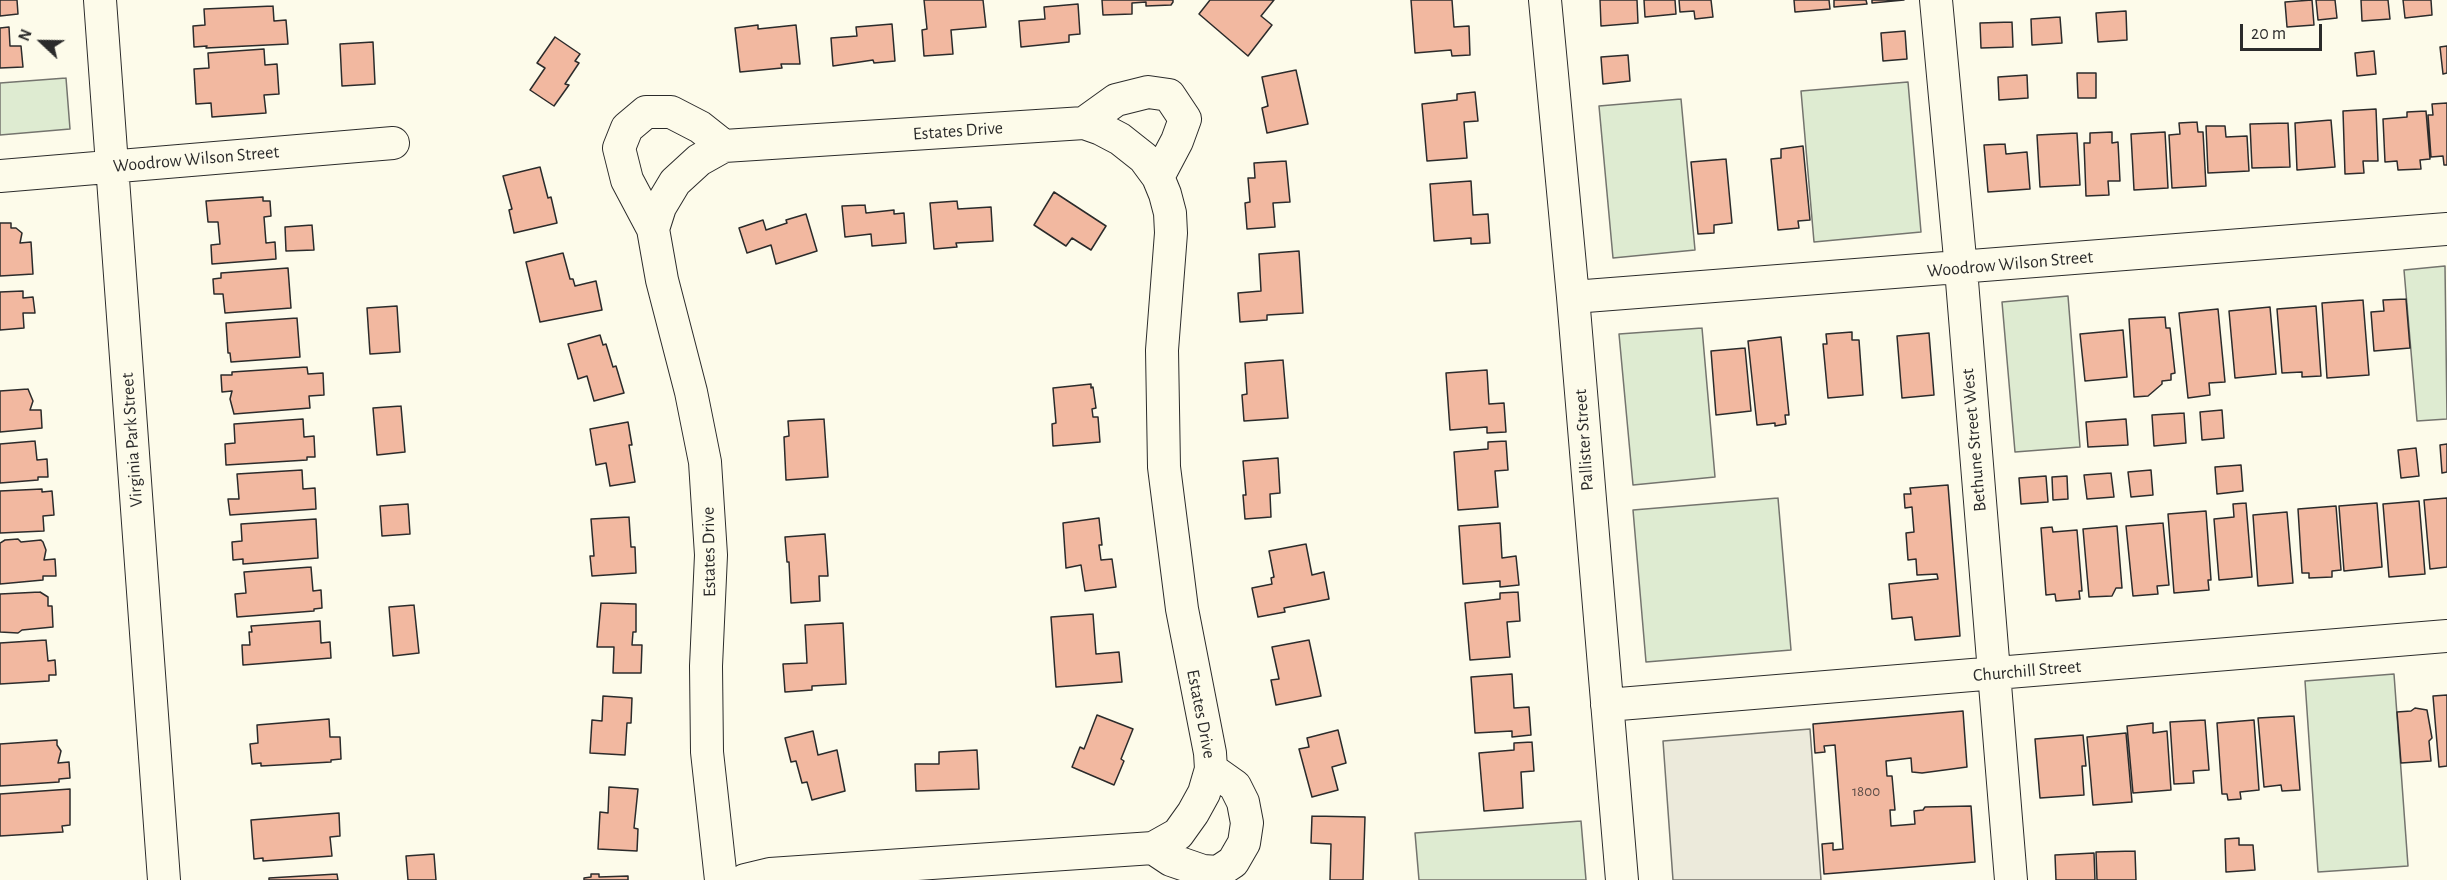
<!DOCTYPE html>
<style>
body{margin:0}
#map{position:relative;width:2447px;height:880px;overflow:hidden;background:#fdfbea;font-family:"Alegreya Sans",sans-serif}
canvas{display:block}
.north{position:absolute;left:12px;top:12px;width:60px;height:60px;-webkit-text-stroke:4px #fdfbea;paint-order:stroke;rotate:292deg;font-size:16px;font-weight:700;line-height:24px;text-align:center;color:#2b2b2b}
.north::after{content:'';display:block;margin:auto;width:21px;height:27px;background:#2b2b2b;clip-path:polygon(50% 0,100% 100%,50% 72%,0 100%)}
.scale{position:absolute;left:2240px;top:24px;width:82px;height:27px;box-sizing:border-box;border:3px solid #2b2b2b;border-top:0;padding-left:8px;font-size:18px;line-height:21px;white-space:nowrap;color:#2b2b2b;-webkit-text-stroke:4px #fdfbea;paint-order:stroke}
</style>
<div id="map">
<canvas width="2447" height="880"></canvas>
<div class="north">N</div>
<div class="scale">20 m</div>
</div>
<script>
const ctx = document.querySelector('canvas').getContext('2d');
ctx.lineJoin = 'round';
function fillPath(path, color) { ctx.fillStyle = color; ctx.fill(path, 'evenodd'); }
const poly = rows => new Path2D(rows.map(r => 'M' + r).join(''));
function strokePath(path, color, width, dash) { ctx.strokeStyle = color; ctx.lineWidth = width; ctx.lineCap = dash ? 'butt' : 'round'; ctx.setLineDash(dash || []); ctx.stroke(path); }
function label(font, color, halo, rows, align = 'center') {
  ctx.font = font + ' "Alegreya Sans",sans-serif'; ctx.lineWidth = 4.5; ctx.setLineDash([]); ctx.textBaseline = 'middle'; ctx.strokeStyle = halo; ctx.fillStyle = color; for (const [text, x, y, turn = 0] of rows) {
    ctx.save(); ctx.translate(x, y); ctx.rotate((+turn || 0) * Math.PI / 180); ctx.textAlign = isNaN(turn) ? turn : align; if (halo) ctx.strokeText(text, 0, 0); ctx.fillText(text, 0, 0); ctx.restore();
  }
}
const green = poly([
 [66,78,70,129,0,135,0,83,66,78],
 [1908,82,1921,232,1814,242,1801,91,1908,82],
 [1681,99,1695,250,1613,258,1599,106,1681,99],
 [2445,266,2447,419,2417,421,2404,270,2445,266],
 [2068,296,2080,447,2015,452,2002,302,2068,296],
 [1702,328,1715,477,1633,485,1619,334,1702,328],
 [1778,498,1791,650,1646,662,1633,510,1778,498],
 [2394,674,2408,866,2318,872,2305,681,2394,674],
 [1581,821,1586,880,1419,880,1415,833,1581,821]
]);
const parking = poly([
 [1810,729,1821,880,1673,880,1663,741,1810,729]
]);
const building = poly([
 [0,0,17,0,18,14,0,16,0,0],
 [924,0,983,0,986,27,951,30,953,54,924,56,922,30,927,29,924,0],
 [1102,0,1173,0,1173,2,1171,5,1146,6,1146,2,1132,3,1132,14,1103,15,1102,0],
 [1210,0,1274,0,1261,16,1272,25,1248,56,1199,14,1210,0],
 [1411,0,1452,0,1454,27,1469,26,1470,55,1452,56,1451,50,1415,53,1411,0],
 [1600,0,1637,0,1638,23,1601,26,1600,0],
 [1644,0,1675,0,1676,14,1645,17,1644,0],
 [1679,0,1711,0,1713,17,1695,19,1694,11,1680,12,1679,0],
 [1794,0,1829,0,1830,9,1795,12,1794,0],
 [1834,0,1866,0,1867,4,1834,7,1834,0],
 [1872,0,1904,0,1872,3,1872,0],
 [2312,0,2314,25,2287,27,2285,2,2312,0],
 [2316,0,2335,0,2337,18,2318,20,2316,0],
 [2361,0,2388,0,2390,19,2362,21,2361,0],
 [2403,0,2431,0,2432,15,2405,18,2403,0],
 [1078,4,1080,34,1069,35,1069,42,1021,47,1019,21,1045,19,1044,7,1078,4],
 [273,6,274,21,286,20,288,44,206,48,207,46,194,47,193,26,205,25,204,9,273,6],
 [2126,11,2127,40,2098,42,2096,13,2126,11],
 [2060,17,2062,43,2032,45,2031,19,2060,17],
 [2012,22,2013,47,1981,48,1980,23,2012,22],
 [892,24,895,61,874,63,873,60,833,66,831,38,857,36,856,27,892,24],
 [758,25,758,29,796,25,800,64,781,64,782,68,740,72,735,28,758,25],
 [9,27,10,46,21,46,23,67,0,68,0,28,9,27],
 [1905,31,1907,59,1883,61,1881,33,1905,31],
 [555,37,580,54,575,61,579,63,565,84,569,85,554,106,530,90,545,68,537,63,555,37],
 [373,42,375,84,342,86,340,44,373,42],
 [2447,46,2447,73,2443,74,2440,47,2447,46],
 [264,49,265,65,277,64,279,94,264,95,266,113,212,117,211,103,196,104,194,69,209,68,208,53,264,49],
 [2374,51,2376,74,2357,76,2355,53,2374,51],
 [1628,55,1630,81,1603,84,1601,57,1628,55],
 [1296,70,1308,124,1267,133,1262,108,1268,106,1262,77,1296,70],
 [2077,73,2096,73,2096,98,2078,98,2077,73],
 [2027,75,2028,98,1999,100,1998,77,2027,75],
 [1475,92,1478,121,1464,122,1467,158,1427,161,1422,104,1457,100,1457,94,1475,92],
 [2447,103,2447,165,2444,165,2443,156,2431,157,2428,115,2433,115,2432,104,2447,103],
 [2376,109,2378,161,2363,161,2364,173,2345,174,2343,111,2376,109],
 [2426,111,2430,159,2420,160,2421,169,2398,170,2397,161,2385,162,2383,119,2407,117,2407,112,2426,111],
 [2331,120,2335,167,2297,170,2295,123,2331,120],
 [2197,122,2198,132,2203,132,2206,186,2172,188,2169,135,2180,134,2179,123,2197,122],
 [2288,123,2290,167,2252,168,2250,124,2288,123],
 [2206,126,2225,126,2226,137,2247,136,2249,171,2208,173,2206,126],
 [2112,132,2112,143,2118,142,2120,181,2108,181,2109,195,2086,196,2084,143,2090,143,2090,133,2112,132],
 [2165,132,2168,188,2134,190,2131,134,2165,132],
 [2077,133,2080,185,2040,187,2037,135,2077,133],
 [2005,144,2006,154,2027,152,2030,189,1988,192,1984,145,2005,144],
 [1803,146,1810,220,1798,221,1799,228,1778,230,1771,159,1781,158,1781,149,1803,146],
 [1726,159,1732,223,1714,225,1714,233,1698,234,1691,162,1726,159],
 [1286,161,1290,202,1273,203,1275,227,1247,229,1245,203,1250,202,1248,178,1255,178,1254,163,1286,161],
 [540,167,548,198,551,197,557,223,514,233,509,210,512,209,503,176,540,167],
 [1471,181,1473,215,1488,214,1490,243,1471,244,1471,238,1434,241,1430,184,1471,181],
 [1054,192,1106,226,1091,250,1072,238,1066,246,1034,225,1054,192],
 [263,197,263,201,270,201,271,216,264,217,266,243,275,242,276,259,212,264,211,245,220,244,218,222,208,222,206,201,263,197],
 [957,201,958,209,991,207,993,241,956,243,957,247,934,249,930,203,957,201],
 [865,205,866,213,894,210,894,214,904,213,906,243,872,246,871,234,845,237,842,206,865,205],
 [806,214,817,251,776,264,771,245,747,253,739,228,763,220,766,230,787,223,786,220,806,214],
 [0,223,11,223,11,228,16,228,22,233,20,243,31,242,33,274,0,276,0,223],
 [312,225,314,250,286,251,285,227,312,225],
 [1299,251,1303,313,1267,315,1267,320,1240,322,1238,293,1261,291,1259,254,1299,251],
 [563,253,570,279,573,279,575,286,596,281,602,310,540,322,526,262,563,253],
 [288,268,291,308,225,313,223,294,214,294,213,279,221,278,221,273,288,268],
 [23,291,23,298,33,297,35,313,23,313,24,328,0,330,0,292,23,291],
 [2406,299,2410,348,2374,351,2371,312,2384,311,2383,300,2406,299],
 [2363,300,2369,375,2327,378,2322,303,2363,300],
 [397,306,400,352,370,354,367,308,397,306],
 [2316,306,2321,376,2302,377,2302,372,2282,373,2277,309,2316,306],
 [2270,307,2276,374,2235,378,2229,311,2270,307],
 [2218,309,2225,382,2209,383,2210,395,2188,398,2179,313,2218,309],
 [2165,317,2166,328,2170,328,2175,373,2171,374,2171,380,2162,381,2162,384,2148,396,2134,397,2129,319,2165,317],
 [297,318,300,357,231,362,230,353,228,353,226,323,297,318],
 [2123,330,2127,377,2085,381,2080,334,2123,330],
 [1852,332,1852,340,1859,340,1863,395,1828,398,1823,344,1827,344,1826,334,1852,332],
 [1929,333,1934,395,1902,398,1897,336,1929,333],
 [600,335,603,345,606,344,613,367,616,366,624,393,594,401,587,376,578,379,568,344,600,335],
 [1781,337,1789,415,1785,415,1786,424,1775,426,1775,423,1757,425,1748,341,1781,337],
 [1745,348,1751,411,1716,415,1711,351,1745,348],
 [1283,360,1288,418,1244,421,1242,395,1247,394,1245,363,1283,360],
 [307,367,308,374,323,373,324,395,309,396,310,408,234,414,230,399,232,391,222,392,221,375,232,375,232,372,307,367],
 [1487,370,1489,404,1504,403,1506,432,1487,433,1487,427,1450,430,1446,373,1487,370],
 [1091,384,1091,388,1093,387,1096,408,1092,409,1093,417,1098,417,1100,442,1053,446,1052,424,1056,423,1053,388,1091,384],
 [28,389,33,401,30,410,41,410,42,428,0,432,0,391,28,389],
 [401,406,405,452,377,455,373,408,401,406],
 [2222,410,2224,438,2202,440,2200,412,2222,410],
 [2184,413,2186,443,2154,446,2152,415,2184,413],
 [303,419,304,437,314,436,315,457,307,457,307,460,226,465,225,444,235,443,234,424,303,419],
 [824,419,828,477,786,480,784,437,789,436,788,421,824,419],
 [2126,419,2128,445,2088,447,2086,422,2126,419],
 [628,422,632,445,629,445,635,482,610,486,606,463,596,465,590,429,628,422],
 [35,441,37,460,47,459,48,477,38,477,38,480,0,483,0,444,35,441],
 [1506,441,1508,470,1495,471,1498,507,1458,510,1454,452,1488,449,1488,442,1506,441],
 [2447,444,2447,472,2442,473,2440,445,2447,444],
 [2416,448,2419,476,2401,478,2398,450,2416,448],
 [1278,458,1280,493,1270,494,1271,517,1245,519,1243,495,1246,495,1243,461,1278,458],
 [2241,465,2243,491,2217,494,2215,467,2241,465],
 [302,470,303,489,315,488,316,509,230,515,228,499,239,499,237,474,302,470],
 [2151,470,2153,495,2131,497,2128,472,2151,470],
 [2111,473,2114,497,2087,499,2084,475,2111,473],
 [2046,476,2048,502,2021,504,2019,478,2046,476],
 [2067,476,2068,499,2053,500,2052,477,2067,476],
 [1948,485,1960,636,1915,640,1912,617,1892,619,1889,584,1938,579,1937,574,1917,575,1916,559,1908,560,1906,533,1914,532,1912,507,1905,508,1904,494,1911,494,1910,488,1948,485],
 [42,489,42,492,52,491,54,515,43,516,44,531,0,533,0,491,42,489],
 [2447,498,2447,567,2430,569,2424,500,2447,498],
 [2419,501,2425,574,2389,577,2383,504,2419,501],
 [2246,503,2252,577,2219,580,2214,519,2234,517,2233,504,2246,503],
 [2377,503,2382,567,2344,571,2339,506,2377,503],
 [408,504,410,534,382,536,380,506,408,504],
 [2336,506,2341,570,2332,571,2332,577,2309,578,2309,573,2302,573,2298,509,2336,506],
 [2206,511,2211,580,2208,580,2209,590,2174,593,2168,514,2206,511],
 [2287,512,2293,583,2258,586,2253,515,2287,512],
 [629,517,631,547,635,547,636,573,592,576,590,556,594,556,591,519,629,517],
 [1099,518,1102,545,1099,545,1101,560,1112,559,1116,587,1085,591,1081,565,1066,568,1063,523,1099,518],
 [316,519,318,558,243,564,243,559,233,560,232,542,242,541,241,524,316,519],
 [1500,523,1502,558,1516,556,1519,585,1500,587,1500,581,1463,584,1459,526,1500,523],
 [2163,523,2169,585,2157,586,2158,594,2133,596,2126,526,2163,523],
 [2117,526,2122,588,2116,588,2112,596,2089,597,2083,529,2117,526],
 [2052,527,2053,532,2077,530,2082,591,2079,591,2080,599,2056,601,2055,594,2046,595,2041,528,2052,527],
 [825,534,828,576,819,576,820,601,791,603,789,562,787,562,785,537,825,534],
 [18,539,21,542,41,540,43,542,46,550,44,560,55,559,56,576,43,576,43,580,0,584,0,543,5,540,18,539],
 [1306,544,1312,575,1324,572,1329,599,1284,608,1285,612,1258,617,1252,588,1272,584,1271,578,1274,577,1269,551,1306,544],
 [311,567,313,591,321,590,322,608,314,609,314,611,237,617,235,594,246,593,244,572,311,567],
 [40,592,48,597,48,606,52,606,53,627,22,630,18,633,0,632,0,594,40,592],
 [1518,592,1520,621,1507,622,1510,657,1470,660,1465,603,1500,599,1500,593,1518,592],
 [601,603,636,604,636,632,633,632,632,645,642,645,641,673,613,673,614,647,597,647,601,603],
 [414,605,419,653,393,656,389,607,414,605],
 [1093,614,1096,654,1119,652,1122,682,1056,687,1051,617,1093,614],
 [320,621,321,643,330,642,331,658,243,665,242,645,250,645,249,632,252,632,251,626,320,621],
 [843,623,846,684,812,686,812,690,785,692,783,664,807,663,805,625,843,623],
 [46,640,48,661,55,660,56,675,49,675,49,681,0,684,0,643,46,640],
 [1309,640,1321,696,1276,705,1271,680,1279,679,1272,647,1309,640],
 [1512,674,1514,708,1529,707,1531,735,1512,737,1512,731,1475,733,1471,677,1512,674],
 [2447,695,2447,766,2439,767,2433,696,2447,695],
 [603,696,632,698,631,723,627,723,625,755,590,753,592,720,602,721,603,696],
 [2415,708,2427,710,2432,738,2429,741,2431,761,2401,763,2397,712,2411,711,2415,708],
 [1963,711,1967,767,1922,773,1912,772,1911,758,1886,761,1887,776,1892,776,1895,810,1890,810,1891,826,1915,824,1914,811,1923,810,1925,807,1971,806,1975,862,1824,874,1822,844,1833,843,1833,850,1843,849,1835,745,1824,746,1825,752,1815,753,1813,724,1963,711],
 [1097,715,1133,729,1121,759,1124,761,1114,785,1072,767,1080,747,1084,749,1097,715],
 [2294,716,2300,790,2282,791,2281,785,2264,787,2258,718,2294,716],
 [329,719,330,737,340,737,341,759,331,760,331,762,261,766,261,763,252,764,250,744,258,743,257,725,329,719],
 [2205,720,2209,770,2193,771,2194,783,2174,784,2170,722,2205,720],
 [2254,720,2259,790,2240,792,2241,799,2228,800,2227,794,2222,794,2217,723,2254,720],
 [2153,723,2153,733,2167,731,2171,790,2133,793,2127,726,2153,723],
 [1338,730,1346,763,1332,767,1338,790,1312,797,1299,749,1309,747,1307,738,1338,730],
 [813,731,818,755,837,750,845,791,812,800,807,782,802,783,796,761,791,762,785,738,813,731],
 [2126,733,2132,802,2093,805,2087,737,2126,733],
 [2083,735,2086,766,2082,766,2084,795,2040,798,2035,739,2083,735],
 [57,740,57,745,61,751,58,763,69,762,70,778,59,779,59,782,0,786,0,744,57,740],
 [1532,742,1534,771,1521,772,1523,808,1484,811,1479,753,1514,750,1514,743,1532,742],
 [977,750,979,789,916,791,915,764,939,764,939,752,977,750],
 [609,787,638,789,634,828,638,829,637,851,598,849,600,812,608,813,609,787],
 [70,789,70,825,62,826,63,832,0,836,0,794,70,789],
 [339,813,340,836,330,837,332,856,263,861,263,858,254,859,251,820,339,813],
 [1312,816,1365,817,1363,880,1330,880,1331,844,1311,843,1312,816],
 [2239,838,2239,845,2253,845,2255,870,2226,872,2225,839,2239,838],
 [2135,851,2136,880,2097,880,2096,852,2135,851],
 [2094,853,2095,880,2056,880,2055,855,2094,853],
 [434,854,436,880,408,880,406,856,434,854],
 [337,874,338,880,269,880,269,878,337,874],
 [591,874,599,874,599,877,628,876,628,880,584,880,584,878,591,877,591,874]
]);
const minor = poly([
 [100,0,164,880],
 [1545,0,1573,297,1622,880],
 [1936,0,1961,269,2011,880],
 [1084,123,1116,100,1148,92,1169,95,1185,119,1177,141,1158,177],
 [0,176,393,143],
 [653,229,627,180,619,148,627,128,646,112,671,112,700,127,724,146],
 [1573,297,2447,229],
 [1607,705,2447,636],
 [1153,848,1171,860,1203,871,1218,872,1233,862,1244,843,1247,823,1243,802,1235,786,1211,769],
 [721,880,707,752,706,666,711,555,705,462,691,392,662,280,653,229,660,207,675,182,699,160,724,146,1084,123,1101,129,1120,139,1144,158,1158,177,1165,194,1170,213,1171,233,1162,350,1164,467,1182,609,1210,753,1211,769,1204,793,1193,813,1178,834,1153,848,770,874,745,880]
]);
const numberNames = [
 ["1800",1866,791]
];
const streetNames = [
 ["Estates Drive",958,131,-4],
 ["Woodrow Wilson Street",196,159,-5],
 ["Woodrow Wilson Street",2010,264,-5],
 ["Virginia Park Street",132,440,-94],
 ["Pallister Street",1584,440,-94],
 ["Bethune Street West",1974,440,-95],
 ["Estates Drive",709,552,-91],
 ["Churchill Street",2027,671,-5],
 ["Estates Drive",1201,714,79]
];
fillPath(green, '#deebd1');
strokePath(green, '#74746e', 1.5);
fillPath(parking, '#eceadb');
strokePath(parking, '#74746e', 1.5);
fillPath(building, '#f2b8a0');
strokePath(building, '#2b2b2b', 1.5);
strokePath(minor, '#2b2b2b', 34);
strokePath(minor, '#fdfbea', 32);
label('15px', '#5d4e48', null, numberNames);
label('18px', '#2b2b2b', '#fdfbea', streetNames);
</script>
